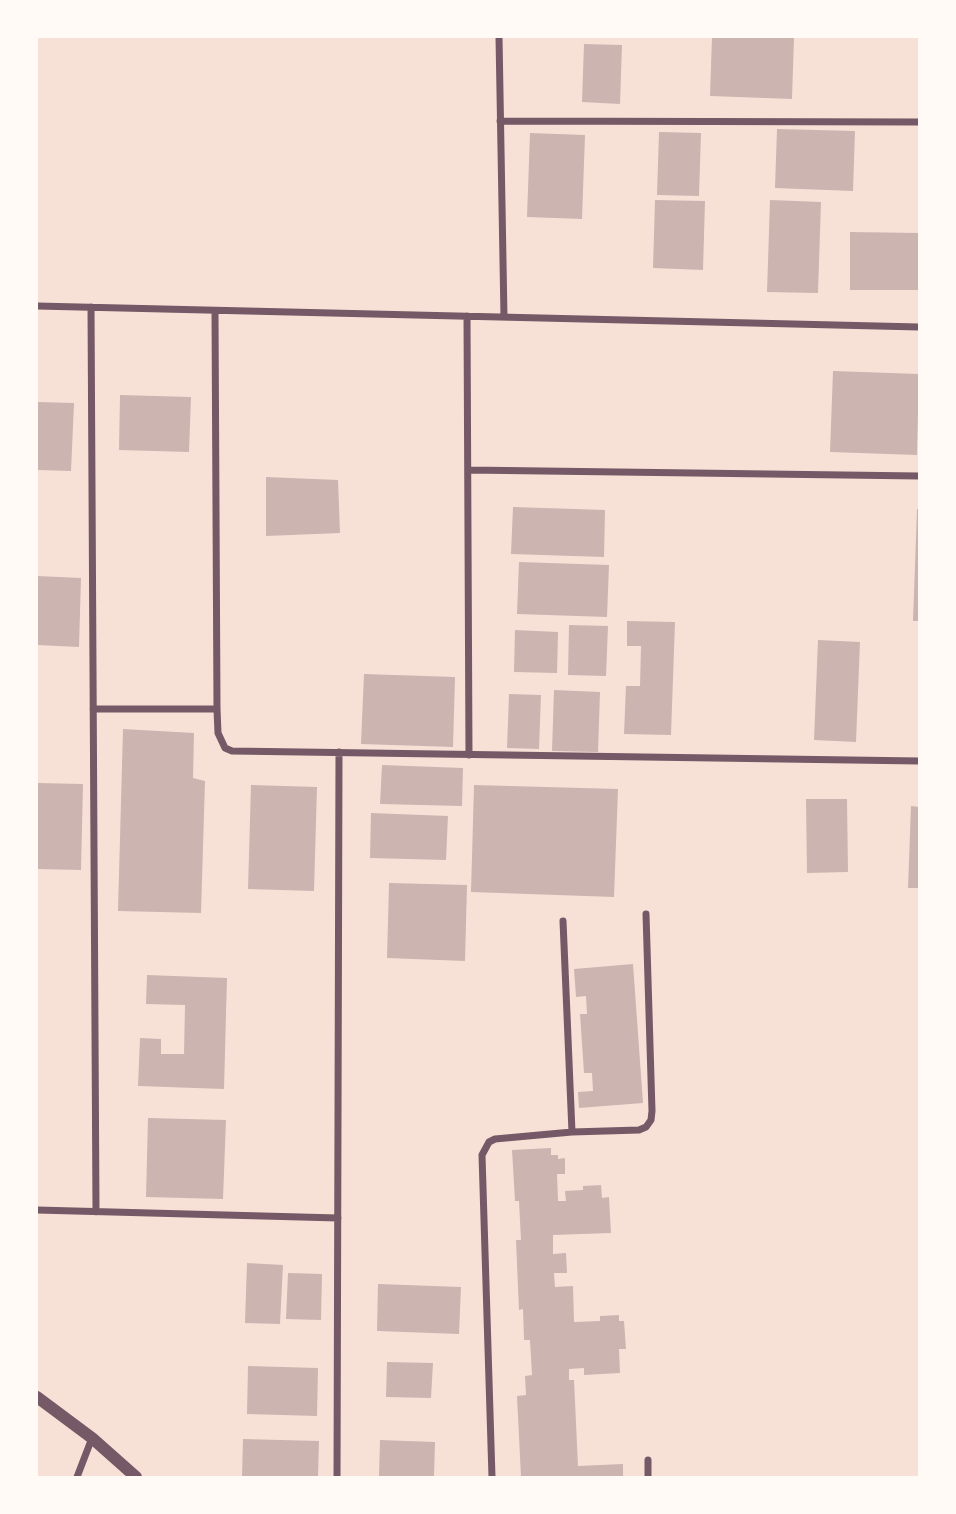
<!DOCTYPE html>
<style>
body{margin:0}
#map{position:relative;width:956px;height:1514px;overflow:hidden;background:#f7e1d7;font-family:Overpass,sans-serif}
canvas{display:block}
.frame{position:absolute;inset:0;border:38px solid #fffaf5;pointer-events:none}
</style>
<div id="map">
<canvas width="956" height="1514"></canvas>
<div class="frame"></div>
</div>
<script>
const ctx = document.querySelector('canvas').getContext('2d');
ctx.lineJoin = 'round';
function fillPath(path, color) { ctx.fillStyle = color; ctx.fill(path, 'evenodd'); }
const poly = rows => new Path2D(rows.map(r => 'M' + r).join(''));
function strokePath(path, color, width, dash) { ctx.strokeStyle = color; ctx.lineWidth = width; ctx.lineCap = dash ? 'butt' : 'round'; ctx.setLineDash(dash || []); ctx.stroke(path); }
const building = poly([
 [712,37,794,37,792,99,710,96],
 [584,44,622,45,620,104,582,102],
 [777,129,855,131,853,191,775,188],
 [659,132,701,133,699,196,657,195],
 [530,133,585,135,582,219,527,217],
 [655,200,705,201,703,270,653,268],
 [770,200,821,202,818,293,767,292],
 [850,232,919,233,919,290,850,290],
 [833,371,919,374,917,455,830,452],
 [120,395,191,397,189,452,119,450],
 [37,402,74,403,71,471,37,470],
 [266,477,338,480,340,533,266,536],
 [513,507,605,510,604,557,511,554],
 [917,509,919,509,919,621,913,621],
 [519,562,609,565,607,617,517,614],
 [37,576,81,578,79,647,37,645],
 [627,621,675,622,671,735,624,734,626,686,640,686,641,646,627,646],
 [569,625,608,626,606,676,568,675],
 [515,630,558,632,557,673,514,672],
 [818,640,860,642,856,742,814,740],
 [364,674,455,677,453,747,361,744],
 [554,690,600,692,598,752,552,751],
 [509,694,541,695,539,749,507,748],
 [123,729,194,733,193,778,205,781,201,913,118,911],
 [382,765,463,768,462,806,380,804],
 [37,783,83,784,81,870,37,869],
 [251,785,317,787,314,891,248,889],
 [474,785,618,789,614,897,471,892],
 [806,799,847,799,848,872,807,873],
 [911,806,919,807,919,888,908,888],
 [371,813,448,816,446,860,370,858],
 [389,883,467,885,465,961,387,958],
 [633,964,643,1103,579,1108,578,1092,593,1091,592,1073,584,1073,580,1014,587,1014,586,996,576,997,574,969],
 [147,975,227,978,224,1089,138,1086,140,1038,161,1039,161,1054,184,1054,185,1005,146,1004],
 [148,1118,226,1120,223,1199,146,1197],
 [551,1148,551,1155,558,1155,558,1159,565,1158,565,1174,557,1174,558,1201,566,1201,565,1191,583,1190,583,1186,601,1185,602,1198,609,1197,611,1233,553,1235,553,1254,566,1253,567,1273,554,1273,555,1287,573,1286,574,1322,600,1321,600,1316,619,1315,619,1321,624,1321,626,1349,619,1349,620,1373,584,1375,584,1368,569,1369,569,1380,574,1380,578,1466,623,1464,623,1477,521,1477,517,1396,526,1395,525,1376,532,1375,530,1340,524,1340,523,1309,519,1310,516,1240,521,1240,519,1201,515,1201,512,1150],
 [247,1263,283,1265,280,1324,245,1323],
 [288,1273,322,1274,321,1320,286,1319],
 [378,1284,461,1287,459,1334,377,1331],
 [387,1362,433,1363,431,1398,386,1397],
 [248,1366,318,1368,317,1416,247,1414],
 [243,1439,319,1441,318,1477,242,1477],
 [380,1440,435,1442,434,1477,379,1477]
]);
const minor = poly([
 [499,37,504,317],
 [500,121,919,122],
 [37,306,919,327],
 [91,307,96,1212],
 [215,311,217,709,218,733,225,748,232,751,919,761],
 [467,316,469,755],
 [468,470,919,476],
 [93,709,217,709],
 [563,921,572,1132],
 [37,1210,338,1218],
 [648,1460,648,1477],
 [77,1477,92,1438],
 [337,1477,339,752],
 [492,1477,482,1155,489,1142,495,1139,572,1132,639,1130,646,1127,651,1120,652,1111,646,914]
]);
const tertiary = poly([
 [37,1397,92,1438,136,1477]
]);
fillPath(building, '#ccb4b1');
strokePath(minor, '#755966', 7);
strokePath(tertiary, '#755966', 12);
</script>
